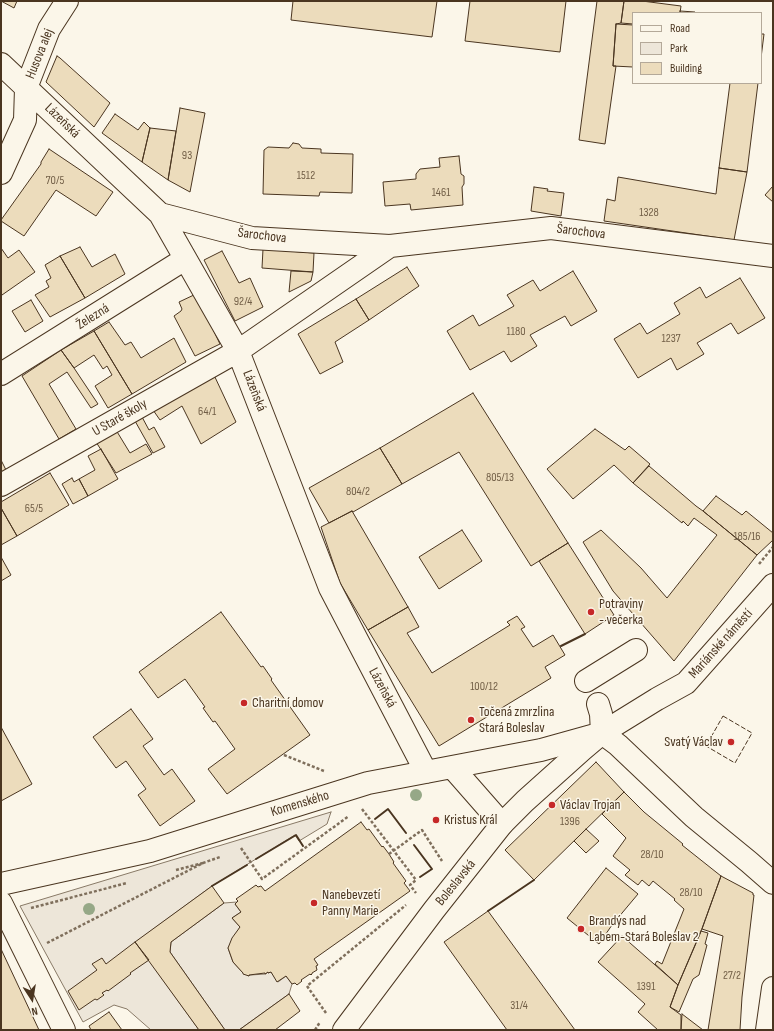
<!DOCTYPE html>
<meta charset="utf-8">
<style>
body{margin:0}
#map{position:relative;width:774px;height:1031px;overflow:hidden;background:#fbf6e9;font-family:"Sofia Sans Condensed",sans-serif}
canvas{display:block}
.frame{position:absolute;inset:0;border:2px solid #4a3520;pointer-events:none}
.legend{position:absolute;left:632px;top:12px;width:130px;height:72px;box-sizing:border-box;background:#fbf6e9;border:1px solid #b4a999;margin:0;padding:5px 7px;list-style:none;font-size:12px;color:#4a3520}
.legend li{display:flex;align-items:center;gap:8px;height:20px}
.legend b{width:20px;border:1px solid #b4a999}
.north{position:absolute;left:12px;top:979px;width:40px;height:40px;-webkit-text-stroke:3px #fbf6e9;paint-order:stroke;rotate:168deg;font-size:11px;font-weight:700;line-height:16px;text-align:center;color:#4a3520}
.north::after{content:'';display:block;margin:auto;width:14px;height:18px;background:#4a3520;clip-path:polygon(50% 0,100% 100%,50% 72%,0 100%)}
</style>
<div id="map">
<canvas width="774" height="1031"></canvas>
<div class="frame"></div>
<ul class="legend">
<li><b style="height:5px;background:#fbf6e9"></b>Road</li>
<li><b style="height:11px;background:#ede6d9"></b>Park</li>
<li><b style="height:11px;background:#ecdcbc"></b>Building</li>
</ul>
<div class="north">N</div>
</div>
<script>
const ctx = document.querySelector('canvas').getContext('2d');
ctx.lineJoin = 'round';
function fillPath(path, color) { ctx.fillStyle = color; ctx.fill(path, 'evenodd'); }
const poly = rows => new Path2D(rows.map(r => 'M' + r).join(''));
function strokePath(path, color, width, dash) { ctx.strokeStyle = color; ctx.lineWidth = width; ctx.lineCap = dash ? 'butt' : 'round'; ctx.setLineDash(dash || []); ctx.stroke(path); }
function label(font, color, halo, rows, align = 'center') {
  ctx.font = font + ' "Sofia Sans Condensed",sans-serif'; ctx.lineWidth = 3; ctx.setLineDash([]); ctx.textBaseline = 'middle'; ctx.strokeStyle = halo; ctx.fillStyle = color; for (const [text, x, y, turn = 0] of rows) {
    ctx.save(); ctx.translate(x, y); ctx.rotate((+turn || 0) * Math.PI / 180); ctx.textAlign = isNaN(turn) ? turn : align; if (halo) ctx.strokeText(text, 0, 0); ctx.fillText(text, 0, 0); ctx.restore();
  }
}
const green = poly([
 [331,812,327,824,299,841,295,835,212,886,136,942,199,1030,151,1030,127,1009,114,1005,83,1022,20,906,331,812],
 [237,902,235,904,241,912,232,918,240,927,228,948,233,962,242,972,249,976,250,975,266,974,268,972,268,973,271,972,278,982,286,976,292,984,289,994,239,1030,225,1030,170,952,171,942,224,903,237,902]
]);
const building = poly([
 [1,1,17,1,14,8,1,1],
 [293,1,437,1,432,37,291,20,293,1],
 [470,1,566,1,560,52,465,41,470,1],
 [597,1,624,1,621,23,616,24,613,66,616,66,605,144,579,140,597,1],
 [624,1,642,1,681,6,680,13,633,13,633,24,621,23,624,1],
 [680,11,695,12,696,13,680,13,680,11],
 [616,24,633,25,633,67,613,66,616,24],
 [761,34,764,34,761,58,761,34],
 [57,56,60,58,110,103,94,127,46,82,57,56],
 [730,83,758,83,747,172,719,168,730,83],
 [180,108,205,113,190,192,168,180,180,108],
 [115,114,138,130,144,122,150,128,142,162,102,133,115,114],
 [150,128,176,131,168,180,142,162,150,128],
 [293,143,299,144,302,148,321,149,321,153,353,154,352,193,320,192,319,196,263,194,264,150,268,147,289,148,293,143],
 [49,149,113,192,96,216,56,190,24,236,1,221,1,220,41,164,41,162,49,149],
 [459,156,461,174,464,176,464,184,462,187,463,205,411,210,410,204,385,206,383,182,416,179,416,174,420,169,440,167,439,158,459,156],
 [719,168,747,172,734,240,604,221,607,199,615,201,618,177,716,194,719,168],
 [773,186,773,202,765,195,773,186],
 [534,187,548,189,547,191,564,193,561,216,531,211,534,187],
 [80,247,92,267,115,254,125,274,85,298,60,256,80,247],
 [1,248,8,258,19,250,35,272,2,295,1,293,1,248],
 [263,249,314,253,313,272,262,268,263,249],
 [222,251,239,283,250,278,263,307,235,321,204,260,222,251],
 [60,256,85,298,50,317,35,295,49,287,46,281,51,278,45,265,60,256],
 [407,267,419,286,369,320,356,299,407,267],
 [291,271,313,272,311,281,289,292,291,271],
 [573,271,597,311,571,326,565,316,530,335,537,346,511,362,504,351,470,370,447,331,473,315,479,326,514,306,507,295,533,280,540,291,573,271],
 [740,278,765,318,738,334,731,323,697,343,704,354,677,370,671,358,638,378,614,339,640,323,647,334,680,314,674,303,700,287,706,298,740,278],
 [196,294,220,344,195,356,174,316,181,311,182,309,179,302,196,294],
 [356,299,369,320,335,342,343,362,320,374,298,334,356,299],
 [31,300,43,321,25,332,12,311,31,300],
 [109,322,125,345,131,342,141,358,174,338,186,362,132,394,94,331,109,322],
 [94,331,132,394,108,408,95,386,112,375,107,366,103,369,94,355,74,368,61,350,94,331],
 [61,350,74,368,98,404,91,408,67,372,49,384,76,429,59,439,22,376,61,350],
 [214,375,236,422,201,444,182,406,160,420,153,410,214,375],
 [473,393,568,543,531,566,459,452,402,484,380,448,473,393],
 [142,417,149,430,154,427,165,447,153,453,135,421,142,417],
 [595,429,625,450,629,446,650,464,633,483,614,465,573,499,547,469,595,429],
 [116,430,130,453,146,444,152,454,116,473,96,442,116,430],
 [380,448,402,484,353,512,352,511,329,523,309,488,380,448],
 [101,449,118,479,88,496,79,479,95,470,88,456,101,449],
 [1,460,6,470,1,472,1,460],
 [649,466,696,506,703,511,757,555,674,661,613,591,583,542,601,530,641,568,667,598,717,535,694,518,688,526,683,521,682,523,633,483,649,466],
 [50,473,69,505,17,536,1,508,1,502,50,473],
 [72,478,74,482,79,479,88,496,73,504,62,484,72,478],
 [716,496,742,515,746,511,773,533,773,540,757,555,703,511,716,496],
 [1,508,17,536,1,545,1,508],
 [352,511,408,607,368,630,340,583,321,527,352,511],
 [462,530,482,561,439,589,419,557,462,530],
 [568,543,614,615,585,634,539,561,568,543],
 [1,557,11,575,1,581,1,557],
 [408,607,419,627,407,633,432,673,510,625,507,622,517,616,525,627,521,629,533,647,553,635,565,655,545,667,551,678,439,746,368,630,408,607],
 [221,612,261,667,263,666,272,679,271,680,310,735,227,794,208,769,235,749,215,721,213,722,203,708,205,707,185,679,158,698,139,672,221,612],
 [131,709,153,739,143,746,164,775,172,769,195,801,160,826,138,795,146,789,126,761,116,768,93,737,131,709],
 [1,727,32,784,1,801,1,727],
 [596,762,624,792,534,880,505,850,596,762],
 [624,792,644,812,683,844,682,845,721,876,700,934,678,985,655,964,657,961,662,964,684,909,674,900,675,899,653,881,649,886,642,880,638,885,625,875,630,870,613,856,626,838,602,814,624,792],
 [361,822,367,830,369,829,382,847,383,846,389,854,394,862,393,863,406,881,404,883,410,891,314,959,318,965,316,966,317,970,312,973,312,974,311,975,310,974,301,980,302,981,297,985,295,983,292,984,286,976,277,982,271,972,268,973,268,972,265,974,265,973,249,975,249,976,243,974,243,973,233,962,228,948,232,938,240,927,232,918,241,912,235,904,238,901,236,899,256,885,258,887,261,886,265,891,361,822],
 [586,829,599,841,586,853,574,841,586,829],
 [606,868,638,894,612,925,599,944,567,918,606,868],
 [721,876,753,893,753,895,754,895,742,997,740,1030,708,1030,723,936,702,929,721,876],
 [212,886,224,903,171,942,170,952,225,1030,199,1030,135,942,212,886],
 [488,911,575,1030,507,1030,444,942,488,911],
 [701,931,708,933,705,944,707,945,699,975,693,979,679,1012,670,1007,678,985,701,931],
 [622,936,678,985,670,1007,681,1015,681,1030,658,1030,638,1012,645,1004,598,962,622,936],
 [135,942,149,960,130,973,131,974,108,991,107,990,102,993,104,995,97,1000,95,999,79,1010,68,991,97,970,92,964,102,958,106,964,135,942],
 [1,949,39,1030,1,1030,1,949],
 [289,994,300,1011,275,1030,239,1030,289,994],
 [109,1012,122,1030,91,1030,89,1026,109,1012],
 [682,1014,703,1030,681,1030,682,1014]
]);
const path = poly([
 [759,564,773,547],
 [284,755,324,771],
 [362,809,416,880,410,885,416,893],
 [241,848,262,879,349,816],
 [389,854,422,830,442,861],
 [176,870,203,863],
 [31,908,127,883],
 [47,943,203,863,220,857],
 [326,1013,307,986,406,905],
 [315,1030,320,1022]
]);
const minor = poly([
 [1,64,160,214,238,351,330,588,426,772],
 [1,173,25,120,26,88,49,29,67,1],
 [160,214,252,238,390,246,551,228,773,256],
 [1,374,185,259],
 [1,485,238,351,390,246],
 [586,681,636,650],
 [598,704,601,714,602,733],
 [602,733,618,745,694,817,749,862,773,883],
 [452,767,502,824],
 [1,884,150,851,368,783,541,750,602,733],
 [1,903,64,1030],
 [767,1030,773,988]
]);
const major = poly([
 [344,1030,434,910,502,824,525,801,583,749,602,733,657,699,686,683,773,585]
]);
const fence = poly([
 [723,716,752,733,735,763,706,746,723,716]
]);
const wall = poly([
 [561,646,585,634],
 [375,819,388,809,406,833],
 [414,845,432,869,420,877],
 [256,859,296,835,303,846],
 [212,886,247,865],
 [488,911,534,880]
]);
const trees = [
 [416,795],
 [89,909]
];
const markers = [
 [591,612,4,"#c62828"],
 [244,703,4,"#c62828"],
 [471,720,4,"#c62828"],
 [731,742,4,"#c62828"],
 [552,805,4,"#c62828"],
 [436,820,4,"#c62828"],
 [314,903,4,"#c62828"],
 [581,929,4,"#c62828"]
];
const numberNames = [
 ["93",187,156],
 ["1512",306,176],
 ["70/5",55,181],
 ["1461",441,193],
 ["1328",649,213],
 ["92/4",243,302],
 ["1180",516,332],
 ["1237",671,339],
 ["64/1",207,412],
 ["805/13",500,478],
 ["804/2",358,492],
 ["65/5",34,509],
 ["185/16",747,537],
 ["100/12",484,687],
 ["1396",570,822],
 ["28/10",652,855],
 ["28/10",691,893],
 ["27/2",732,976],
 ["1391",646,987],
 ["31/4",519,1006]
];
const streetNames = [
 ["Husova alej",40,54,-68],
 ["Lázeňská",62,121,44],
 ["Šarochova",581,232,7],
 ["Šarochova",262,236,7],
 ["Železná",93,317,-32],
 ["Lázeňská",254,391,69],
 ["U Staré školy",120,418,-30],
 ["Mariánské náměstí",721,644,-48],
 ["Lázeňská",382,688,62],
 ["Komenského",300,804,-17],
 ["Boleslavská",456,883,-51]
];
const poiNames = [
 ["Potraviny",599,604],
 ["- večerka",599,620],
 ["Charitní domov",252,703],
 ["Točená zmrzlina",479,712],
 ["Stará Boleslav",479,728],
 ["Svatý Václav",723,742,"right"],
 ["Václav Trojan",560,805],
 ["Kristus Král",444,820],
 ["Nanebevzetí",322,895],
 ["Panny Marie",322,911],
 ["Brandýs nad",589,921],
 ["Labem-Stará Boleslav 2",589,937]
];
fillPath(green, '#ede6d9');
strokePath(green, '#887966', 1);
fillPath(building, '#ecdcbc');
strokePath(building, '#4a3520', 1);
strokePath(minor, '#4a3520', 24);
strokePath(major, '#4a3520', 24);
strokePath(path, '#7f6f5c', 2.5, [3, 2]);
strokePath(minor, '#fbf6e9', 22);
strokePath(major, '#fbf6e9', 22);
strokePath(fence, '#4a3520', 1, [5, 2]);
strokePath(wall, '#4a3520', 2);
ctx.fillStyle = '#96a887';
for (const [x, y] of trees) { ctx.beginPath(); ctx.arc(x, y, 6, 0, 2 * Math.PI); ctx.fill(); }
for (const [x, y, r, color] of markers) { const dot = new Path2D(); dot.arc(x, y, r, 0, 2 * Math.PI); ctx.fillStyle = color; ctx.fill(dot); strokePath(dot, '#fbf6e9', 1.5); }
label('12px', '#725f47', null, numberNames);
label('14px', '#4a3520', '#fbf6e9', streetNames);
label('14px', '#4a3520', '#fbf6e9', poiNames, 'left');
</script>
